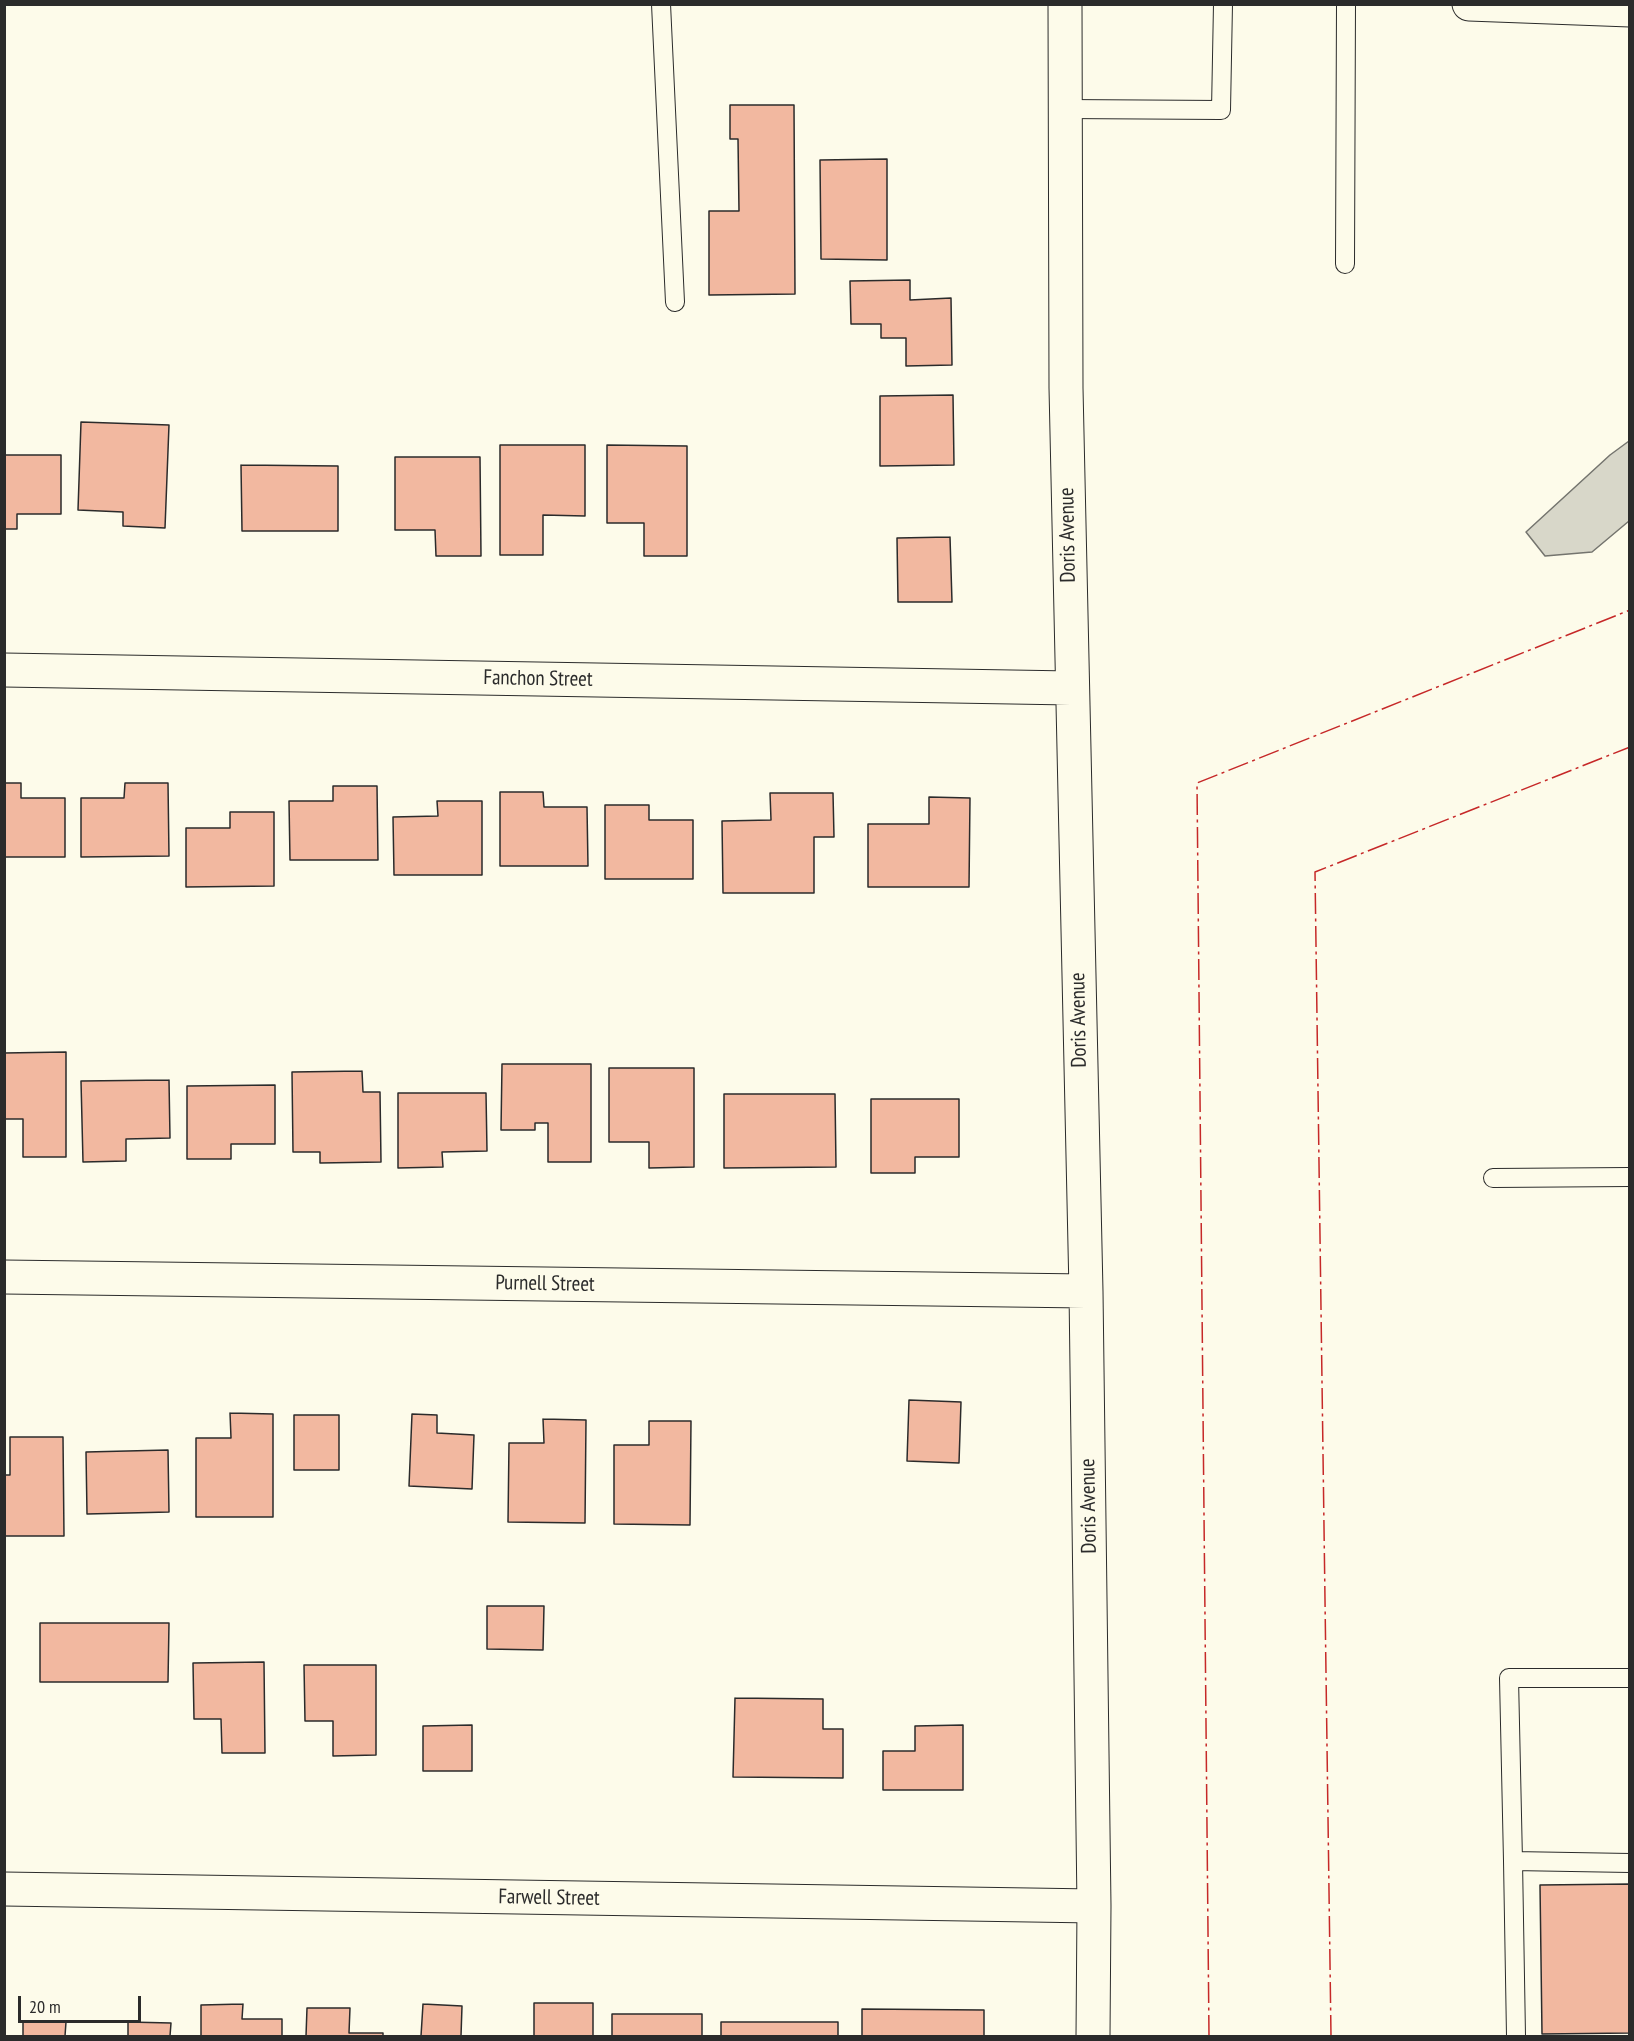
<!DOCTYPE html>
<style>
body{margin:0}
#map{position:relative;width:1634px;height:2041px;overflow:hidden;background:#fdfbea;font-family:"PT Sans Narrow",sans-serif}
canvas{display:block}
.frame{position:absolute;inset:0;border:6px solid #2b2b2b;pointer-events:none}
.scale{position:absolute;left:18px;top:1996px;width:123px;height:27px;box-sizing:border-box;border:3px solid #2b2b2b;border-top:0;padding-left:8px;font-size:18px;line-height:21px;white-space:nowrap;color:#2b2b2b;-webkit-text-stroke:4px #fdfbea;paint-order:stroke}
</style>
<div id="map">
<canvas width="1634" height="2041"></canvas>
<div class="frame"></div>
<div class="scale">20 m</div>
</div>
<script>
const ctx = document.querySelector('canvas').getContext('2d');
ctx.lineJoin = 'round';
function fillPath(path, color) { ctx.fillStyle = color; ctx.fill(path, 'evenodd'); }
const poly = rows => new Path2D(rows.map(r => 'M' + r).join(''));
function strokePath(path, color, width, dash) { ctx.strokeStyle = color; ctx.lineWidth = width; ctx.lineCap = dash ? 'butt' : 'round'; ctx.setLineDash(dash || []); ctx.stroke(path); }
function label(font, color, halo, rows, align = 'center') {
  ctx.font = font + ' "PT Sans Narrow",sans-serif'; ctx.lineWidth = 4.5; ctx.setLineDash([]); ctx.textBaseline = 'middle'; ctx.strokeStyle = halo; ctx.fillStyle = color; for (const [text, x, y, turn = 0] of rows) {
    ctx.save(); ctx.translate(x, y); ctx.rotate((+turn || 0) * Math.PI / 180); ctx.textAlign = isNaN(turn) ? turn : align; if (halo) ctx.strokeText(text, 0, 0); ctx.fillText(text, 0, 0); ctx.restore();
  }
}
const water = poly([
 [1629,441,1629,521,1592,552,1545,556,1526,532,1610,455,1629,441]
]);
const building = poly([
 [730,105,794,105,795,294,709,295,709,211,739,211,738,139,730,139,730,105],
 [887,159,887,260,821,259,820,160,887,159],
 [910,280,910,300,951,298,952,365,906,366,906,338,881,338,881,324,851,324,850,281,910,280],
 [953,395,954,465,880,466,880,396,953,395],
 [81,422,169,425,165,528,123,526,123,512,78,510,81,422],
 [500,445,585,445,585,516,543,515,543,555,500,555,500,445],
 [607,445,687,446,687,556,644,556,644,523,607,523,607,445],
 [4,455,61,455,61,514,17,514,17,529,4,529,4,455],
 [395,457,480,457,481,556,436,556,435,530,395,530,395,457],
 [241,465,338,466,338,531,242,531,241,465],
 [950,537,952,602,898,602,897,538,950,537],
 [4,783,21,783,21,798,65,798,65,857,4,857,4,783],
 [125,783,168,783,169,856,81,857,81,798,124,798,125,783],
 [333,786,377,786,378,860,290,860,289,801,333,801,333,786],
 [500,792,543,792,544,807,587,807,588,866,500,866,500,792],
 [770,793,833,793,834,837,814,837,814,893,723,893,722,821,771,820,770,793],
 [929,797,970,798,969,887,868,887,868,824,929,824,929,797],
 [437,801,482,801,482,875,394,875,393,817,438,816,437,801],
 [605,805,649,805,649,820,693,820,693,879,605,879,605,805],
 [230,812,274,812,274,886,186,887,186,828,230,828,230,812],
 [66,1052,66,1157,23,1157,23,1119,4,1119,4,1053,66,1052],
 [502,1064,591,1064,591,1162,548,1162,548,1123,535,1123,535,1130,501,1130,502,1064],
 [609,1068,694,1068,694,1167,649,1168,649,1142,609,1142,609,1068],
 [362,1071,363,1092,380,1092,381,1162,320,1163,320,1152,293,1152,292,1072,362,1071],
 [169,1080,170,1138,126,1139,126,1161,83,1162,81,1081,169,1080],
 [275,1085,275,1144,231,1144,231,1159,187,1159,187,1086,275,1085],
 [398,1093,486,1093,487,1151,442,1152,443,1167,398,1168,398,1093],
 [724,1094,835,1094,836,1167,724,1168,724,1094],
 [871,1099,959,1099,959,1157,915,1157,915,1173,871,1173,871,1099],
 [909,1400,961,1402,959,1463,907,1461,909,1400],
 [230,1413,273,1414,273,1517,196,1517,196,1438,231,1438,230,1413],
 [412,1414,437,1415,437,1433,474,1435,472,1489,409,1486,412,1414],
 [294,1415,339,1415,339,1470,294,1470,294,1415],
 [543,1419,586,1420,585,1523,508,1522,509,1443,544,1443,543,1419],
 [649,1421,691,1421,690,1525,614,1524,614,1445,649,1445,649,1421],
 [10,1437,63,1437,64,1536,4,1536,4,1475,10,1475,10,1437],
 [168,1450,169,1512,87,1514,86,1452,168,1450],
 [487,1606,544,1606,543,1650,487,1649,487,1606],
 [40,1623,169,1623,168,1682,40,1682,40,1623],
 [264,1662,265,1753,222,1753,221,1719,194,1719,193,1663,264,1662],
 [304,1665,376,1665,376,1755,333,1756,333,1721,305,1721,304,1665],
 [735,1698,823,1699,823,1729,843,1729,843,1778,733,1777,735,1698],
 [472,1725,472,1771,423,1771,423,1726,472,1725],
 [963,1725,963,1790,883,1790,883,1751,915,1751,915,1726,963,1725],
 [1630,1884,1630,2033,1542,2034,1540,1885,1630,1884],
 [534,2003,593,2003,593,2036,534,2036,534,2003],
 [243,2004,242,2019,282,2019,282,2036,201,2036,201,2005,243,2004],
 [423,2004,462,2006,461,2036,421,2036,423,2004],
 [307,2008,350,2008,349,2033,383,2033,383,2036,306,2036,307,2008],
 [862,2009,984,2010,984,2036,862,2036,862,2009],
 [612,2014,702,2014,702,2036,612,2036,612,2014],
 [23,2021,66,2022,65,2036,23,2036,23,2021],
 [128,2022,171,2023,170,2036,128,2036,128,2022],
 [721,2022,838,2022,838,2036,721,2036,721,2022]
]);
const lane = poly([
 [661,4,675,302],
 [1065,109,1221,110,1223,4],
 [1345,264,1346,4],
 [1493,1178,1630,1177],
 [1513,1861,1509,1678,1630,1678],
 [1516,2036,1513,1861,1630,1863]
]);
const street = poly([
 [1065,4,1066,388,1086,1291,1094,1906,1093,2036],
 [4,670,1071,688],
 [4,1277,1086,1291],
 [4,1889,1094,1906]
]);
const secondary = poly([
 [1469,4,1630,10]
]);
const power = poly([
 [1209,2036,1197,783,1630,610],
 [1331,2036,1315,872,1630,747]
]);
const streetNames = [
 ["Doris Avenue",1068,535,-91],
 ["Fanchon Street",538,679,1],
 ["Doris Avenue",1079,1020,-91],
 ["Purnell Street",545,1284,1],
 ["Doris Avenue",1089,1506,-91],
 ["Farwell Street",549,1898,1]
];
fillPath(water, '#d8d7c9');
strokePath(water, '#74746e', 1.5);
fillPath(building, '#f2b8a0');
strokePath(building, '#2b2b2b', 1.5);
strokePath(lane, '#2b2b2b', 20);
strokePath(street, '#2b2b2b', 35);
strokePath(secondary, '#2b2b2b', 35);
strokePath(lane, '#fdfbea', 18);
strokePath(street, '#fdfbea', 33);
strokePath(secondary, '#fdfbea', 33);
strokePath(power, '#c62828', 1.5, [21, 4.5, 3, 4.5]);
label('21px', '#2b2b2b', '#fdfbea', streetNames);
</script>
